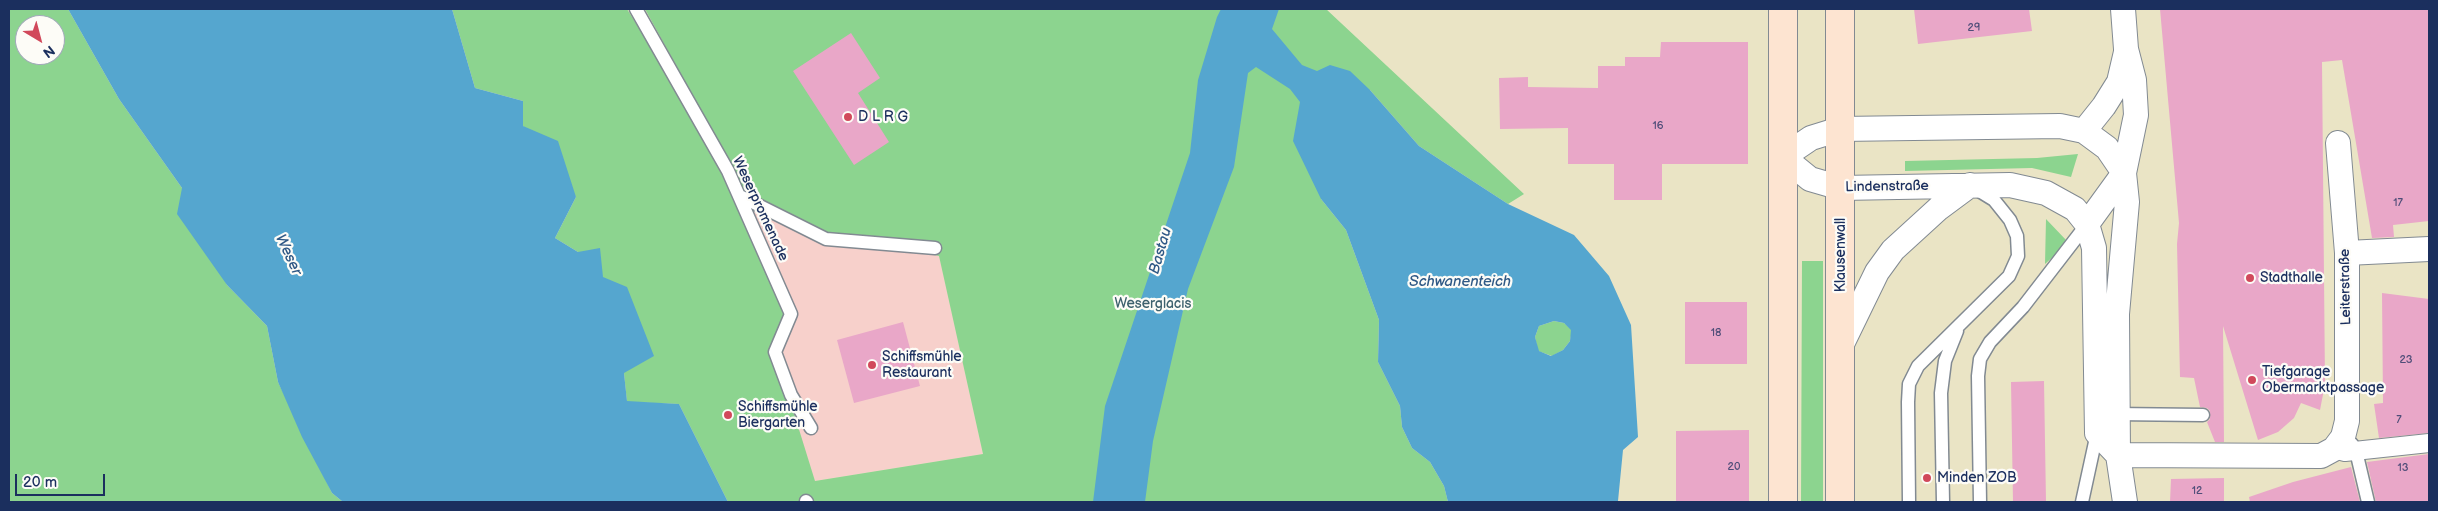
<!DOCTYPE html>
<meta charset="utf-8">
<style>
body{margin:0}
#map{position:relative;width:2438px;height:511px;overflow:hidden;background:#eae4c5;font-family:"Balsamiq Sans",sans-serif}
canvas{display:block}
.frame{position:absolute;inset:0;border:10px solid #1b2f5e;pointer-events:none}
.north{position:absolute;left:15px;top:15px;width:50px;height:50px;box-sizing:border-box;background:#fdfcf7;border:1px solid #a3aaba;border-radius:50%;rotate:143deg;font-size:14px;font-weight:700;line-height:20px;text-align:center;color:#1b2f5e}
.north::after{content:'';display:block;margin:auto;width:18px;height:22px;background:#d1495b;clip-path:polygon(50% 0,100% 100%,50% 72%,0 100%)}
.scale{position:absolute;left:15px;top:474px;width:90px;height:22px;box-sizing:border-box;border:2px solid #1b2f5e;border-top:0;padding-left:6px;font-size:15px;line-height:18px;white-space:nowrap;color:#1b2f5e;-webkit-text-stroke:4px #fdfcf7;paint-order:stroke}
</style>
<div id="map">
<canvas width="2438" height="511"></canvas>
<div class="frame"></div>
<div class="north">N</div>
<div class="scale">20 m</div>
</div>
<script>
const ctx = document.querySelector('canvas').getContext('2d');
ctx.lineJoin = 'round';
function fillPath(path, color) { ctx.fillStyle = color; ctx.fill(path, 'evenodd'); }
const poly = rows => new Path2D(rows.map(r => 'M' + r).join(''));
function strokePath(path, color, width, dash) { ctx.strokeStyle = color; ctx.lineWidth = width; ctx.lineCap = dash ? 'butt' : 'round'; ctx.setLineDash(dash || []); ctx.stroke(path); }
function label(font, color, halo, rows, align = 'center') {
  ctx.font = font + ' "Balsamiq Sans",sans-serif'; ctx.lineWidth = 4.5; ctx.setLineDash([]); ctx.textBaseline = 'middle'; ctx.strokeStyle = halo; ctx.fillStyle = color; for (const [text, x, y, turn = 0] of rows) {
    ctx.save(); ctx.translate(x, y); ctx.rotate((+turn || 0) * Math.PI / 180); ctx.textAlign = isNaN(turn) ? turn : align; if (halo) ctx.strokeText(text, 0, 0); ctx.fillText(text, 0, 0); ctx.restore();
  }
}
const built = poly([
 [751,206,826,246,939,255,983,454,815,481,774,357,791,314]
]);
const green = poly([
 [9,9,68,9,119,99,182,188,227,285,267,326,278,382,332,493,343,502,9,502],
 [25,25,55,25,55,55,25,55],
 [452,9,627,9,728,171,791,314,775,352,815,481,983,454,939,256,828,233,746,193,645,9,1326,9,1524,194,1508,204,1419,146,1370,90,1321,199,1346,230,1379,320,1378,362,1400,406,1402,427,1412,448,1430,462,1444,486,1448,502,728,502,679,404,627,402,624,373,603,277,578,252,555,238,576,197,523,126,523,101,475,88],
 [2078,154,2071,177,2032,168,1905,171,1905,161,2037,158],
 [2046,219,2066,240,2066,245,2045,264],
 [1802,261,1823,261,1823,502,1801,502],
 [1554,321,1564,323,1572,330,1570,341,1563,350,1552,356,1538,351,1535,337,1539,326]
]);
const water = poly([
 [68,9,452,9,475,88,523,101,523,126,558,141,576,197,555,238,578,252,600,248,603,277,627,287,654,356,624,373,627,401,679,404,728,502,343,502,332,493,302,437,278,382,267,326,227,285,177,214,182,188,119,99],
 [1221,9,1279,9,1272,29,1302,65,1317,71,1330,65,1350,71,1370,90,1419,146,1508,204,1574,235,1609,276,1631,325,1638,437,1623,450,1618,501,1616,502,1448,502,1444,486,1430,462,1412,448,1402,427,1400,406,1378,362,1379,320,1346,230,1321,199,1293,141,1300,102,1290,89,1256,67,1248,73,1234,167,1188,289,1153,441,1145,502,1093,502,1105,406,1190,153,1198,80,1217,17],
 [1554,321,1564,323,1571,330,1570,341,1563,350,1551,356,1539,351,1535,337,1539,326]
]);
const building = poly([
 [1914,9,2029,9,2032,31,1918,44],
 [2160,9,2429,9,2429,221,2393,225,2394,237,2372,238,2342,60,2322,62,2325,384,2320,410,2301,403,2294,418,2278,432,2258,440,2223,326,2224,442,2215,442,2207,422,2210,419,2210,411,2207,408,2200,407,2194,378,2180,377,2177,244,2179,223],
 [851,33,880,78,858,93,889,142,854,165,793,71],
 [1661,42,1748,42,1748,164,1662,164,1662,200,1614,200,1614,164,1568,164,1568,128,1500,129,1499,78,1528,77,1528,87,1598,88,1598,66,1625,66,1625,57,1660,57],
 [2382,293,2429,299,2429,433,2379,438,2374,404,2383,403],
 [1685,302,1747,302,1747,364,1685,364],
 [903,322,920,386,854,403,837,340],
 [2044,381,2046,502,2013,502,2011,382],
 [1749,430,1749,502,1676,502,1676,431],
 [2429,454,2429,502,2376,502,2367,462],
 [2351,467,2360,502,2250,502,2249,497,2293,482],
 [2224,478,2224,502,2170,502,2171,479]
]);
const service = poly([
 [636,9,728,171,791,314,775,352,791,395,811,428],
 [740,196,826,239,935,248],
 [2114,414,2203,415],
 [2352,444,2356,451,2368,502],
 [806,501,807,502],
 [1909,502,1908,402,1909,384,1918,366,2009,276,2018,256,2017,236,2010,220,1994,200,1976,189],
 [1943,502,1941,393,1945,361,1957,331],
 [1980,502,1978,376,1980,359,1990,342,2023,307,2087,224],
 [2082,502,2097,433]
]);
const pedestrian = poly([
 [2334,449,2345,452,2429,443]
]);
const minor = poly([
 [2123,9,2126,49,2134,80,2136,115,2124,173,2127,202,2117,314,2118,455,2125,502],
 [2084,131,2104,106,2119,82,2126,52],
 [2087,224,2124,173],
 [2347,253,2429,249],
 [1841,346,1877,272,1893,250,1939,208,1970,185],
 [2118,455,2097,433,2094,248,2087,224,2075,209,2046,193,2010,185,1841,188,1810,179,1783,157,1811,138,1840,129,2060,126,2084,131,2107,148,2124,173],
 [2118,455,2321,456,2334,449,2343,437,2347,421,2347,253,2338,143]
]);
const secondary = poly([
 [1840,9,1840,502],
 [1783,502,1783,9]
]);
const markers = [
 [848,117,5,"#d1495b"],
 [2250,278,5,"#d1495b"],
 [872,365,5,"#d1495b"],
 [2252,380,5,"#d1495b"],
 [728,415,5,"#d1495b"],
 [1927,478,5,"#d1495b"]
];
const numberNames = [
 ["29",1974,28],
 ["16",1658,126],
 ["17",2398,203],
 ["18",1716,333],
 ["23",2406,360],
 ["7",2399,420],
 ["20",1734,467],
 ["13",2403,468],
 ["12",2197,491]
];
const poiNames = [
 ["D L R G",858,117],
 ["Stadthalle",2260,278],
 ["Schiffsmühle",882,357],
 ["Restaurant",882,373],
 ["Tiefgarage",2262,372],
 ["Obermarktpassage",2262,388],
 ["Schiffsmühle",738,407],
 ["Biergarten",738,423],
 ["Minden ZOB",1937,478]
];
const streetNames = [
 ["Lindenstraße",1887,187,-1],
 ["Weserpromenade",760,209,65],
 ["Klausenwall",1841,255,-90],
 ["Leiterstraße",2346,287,-91]
];
const parkNames = [
 ["Weserglacis",1153,304]
];
const waterNames = [
 ["Bastau",1161,251,-74],
 ["Weser",288,255,65],
 ["Schwanenteich",1460,282]
];
fillPath(built, '#f7d0cb');
fillPath(green, '#8cd48f');
fillPath(water, '#55a6cf');
fillPath(building, '#e9a7c8');
strokePath(service, '#828a92', 15);
strokePath(pedestrian, '#828a92', 20);
strokePath(minor, '#828a92', 26);
strokePath(secondary, '#828a92', 30);
strokePath(service, '#fff', 12);
strokePath(pedestrian, '#fff', 18);
strokePath(minor, '#fff', 24);
strokePath(secondary, '#fde4d1', 28);
for (const [x, y, r, color] of markers) { const dot = new Path2D(); dot.arc(x, y, r, 0, 2 * Math.PI); ctx.fillStyle = color; ctx.fill(dot); strokePath(dot, '#fdfcf7', 2); }
label('11px', '#4e4d78', null, numberNames);
label('14px', '#1b2f5e', '#fdfcf7', poiNames, 'left');
label('14px', '#1b2f5e', '#fdfcf7', streetNames);
label('14px', '#3d616d', '#fdfcf7', parkNames);
label('italic 15px', '#2f5986', '#fdfcf7', waterNames);
</script>
